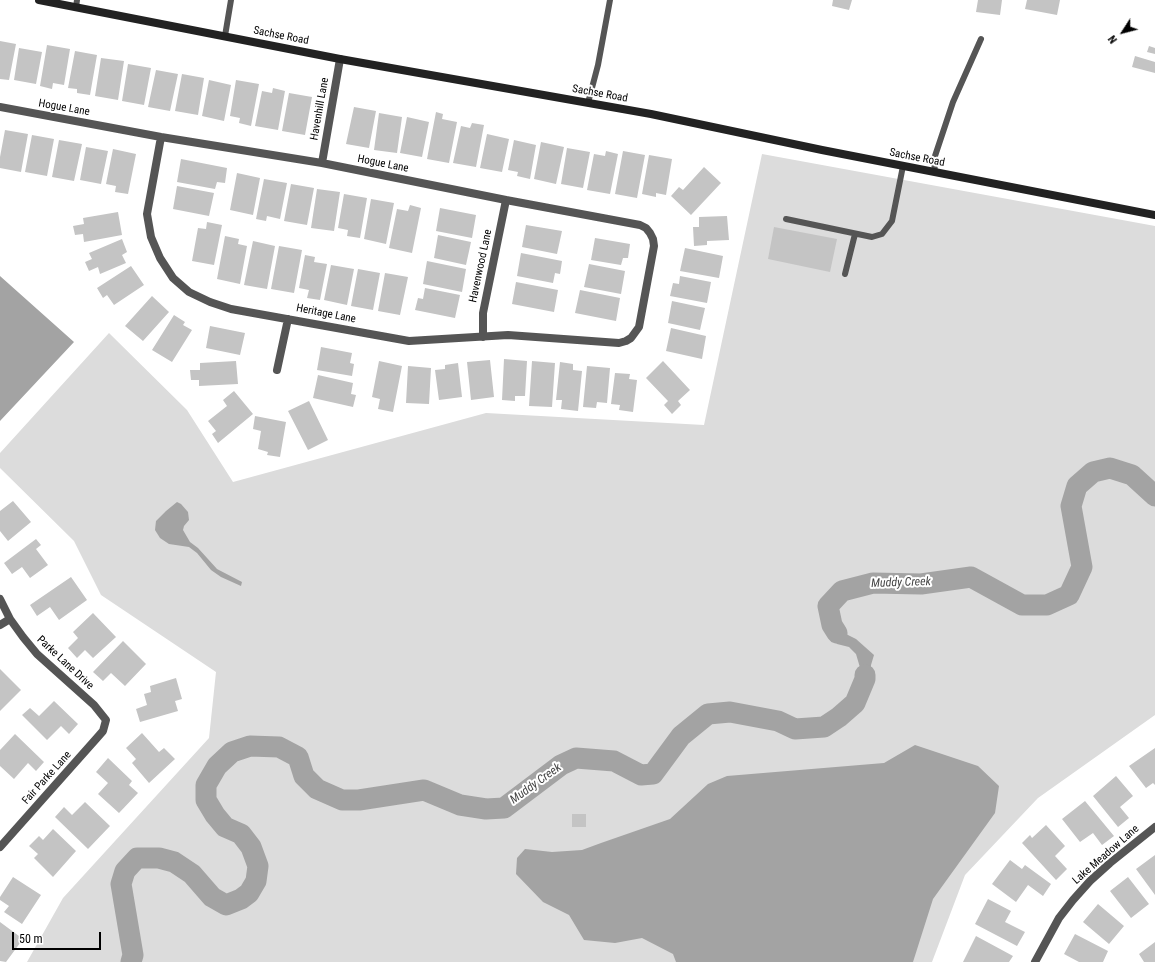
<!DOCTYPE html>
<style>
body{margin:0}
#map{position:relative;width:1155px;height:962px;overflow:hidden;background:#fff;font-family:"Roboto Condensed",sans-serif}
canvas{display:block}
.north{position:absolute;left:1103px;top:12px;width:40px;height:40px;-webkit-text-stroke:3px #fff;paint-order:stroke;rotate:234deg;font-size:11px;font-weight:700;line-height:16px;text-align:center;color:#000}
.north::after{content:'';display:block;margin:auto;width:14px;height:18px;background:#000;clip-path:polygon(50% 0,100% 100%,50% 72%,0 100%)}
.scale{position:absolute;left:12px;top:932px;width:89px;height:18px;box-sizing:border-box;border:2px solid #000;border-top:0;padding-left:5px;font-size:12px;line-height:14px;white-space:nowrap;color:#000;-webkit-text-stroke:3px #fff;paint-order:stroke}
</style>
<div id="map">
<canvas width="1155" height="962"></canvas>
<div class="north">N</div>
<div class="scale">50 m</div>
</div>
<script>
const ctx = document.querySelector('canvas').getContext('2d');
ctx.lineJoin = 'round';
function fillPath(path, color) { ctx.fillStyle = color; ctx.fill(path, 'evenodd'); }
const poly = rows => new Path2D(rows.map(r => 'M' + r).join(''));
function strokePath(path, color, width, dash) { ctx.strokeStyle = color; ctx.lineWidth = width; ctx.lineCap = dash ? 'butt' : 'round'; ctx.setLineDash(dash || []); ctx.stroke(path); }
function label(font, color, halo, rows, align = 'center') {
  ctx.font = font + ' "Roboto Condensed",sans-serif'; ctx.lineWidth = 4; ctx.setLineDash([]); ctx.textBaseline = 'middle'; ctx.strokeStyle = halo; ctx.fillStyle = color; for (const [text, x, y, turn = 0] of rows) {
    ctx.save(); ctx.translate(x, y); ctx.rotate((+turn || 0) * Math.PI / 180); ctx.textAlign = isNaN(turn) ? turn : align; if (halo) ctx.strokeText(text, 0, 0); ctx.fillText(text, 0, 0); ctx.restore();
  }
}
const green = poly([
 [762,154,1155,226,1155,715,1038,798,965,875,932,962,27,962,63,898,209,738,216,672,101,595,74,541,0,468,0,453,109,333,187,410,233,482,486,413,704,425]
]);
const water = poly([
 [0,276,74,342,0,421],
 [177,502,181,504,188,512,189,520,184,526,183,530,190,542,198,548,217,569,242,582,241,586,221,577,211,570,197,553,189,547,169,544,160,538,155,530,156,521,166,511],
 [828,606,837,608,844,633,856,639,874,655,871,665,870,681,861,702,848,703,853,698,860,682,861,671,856,654,849,647,837,644,824,626,820,609],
 [915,745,978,766,999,786,995,813,933,899,913,962,676,962,673,954,642,938,615,943,584,940,569,915,543,902,516,874,517,858,525,849,552,852,582,850,601,843,670,819,708,784,727,776,884,763]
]);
const river = poly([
 [837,633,832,625,828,606,842,591,873,583,921,584,971,577,1022,605,1047,605,1069,595,1082,567,1071,506,1077,486,1093,472,1110,468,1132,475,1155,496],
 [131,962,133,955,121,884,125,871,137,858,159,858,174,862,192,874,212,897,226,905,241,899,249,893,256,881,258,866,251,847,241,834,225,827,215,815,206,800,206,785,217,766,232,752,250,746,279,747,298,757,304,776,317,789,342,800,359,800,424,790,460,805,486,809,504,808,561,765,576,758,614,761,641,775,653,774,681,736,708,714,730,712,778,721,795,729,824,727,839,717,855,703,865,679,865,675]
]);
const building = poly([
 [833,0,852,0,849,10,832,6],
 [978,0,1002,0,1000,15,976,12],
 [1027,0,1060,0,1057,15,1025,9],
 [0,41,16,44,9,80,0,79],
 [47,45,70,49,64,85,53,83,52,89,40,86],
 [1149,46,1155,48,1155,54,1147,52],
 [19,48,42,52,36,84,14,80],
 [75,51,97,55,90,95,77,93,77,89,68,88],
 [1135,56,1155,62,1155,73,1132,67],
 [101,58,124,61,118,100,95,96],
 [128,64,151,68,144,105,122,101],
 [156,70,178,74,170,111,148,107],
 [182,74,204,78,198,115,175,111],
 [209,80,231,85,224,121,202,116],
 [236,80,259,84,251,126,239,123,240,118,230,116],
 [273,88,285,91,278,130,255,126,262,91,272,93],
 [289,93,312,97,305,135,282,131],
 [354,107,376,111,369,148,346,144],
 [436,112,443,114,442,119,457,122,449,163,427,159],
 [379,113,402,117,397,153,374,150],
 [407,117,429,122,422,157,400,153],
 [472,123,484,125,476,167,453,163,461,126,470,128],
 [5,130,28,134,21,172,0,168,0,157],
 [487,134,509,139,502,172,480,168],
 [32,135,54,139,47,176,25,172],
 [59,140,82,144,74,181,52,177],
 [514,140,536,145,530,179,517,176,518,172,508,170],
 [541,142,564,147,556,184,534,179],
 [86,147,108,151,101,184,80,180],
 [567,148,590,152,583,188,561,184],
 [113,149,136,154,128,194,115,192,116,186,106,184],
 [606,151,618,154,610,194,587,190,594,154,605,156],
 [623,151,645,155,637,198,615,194],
 [649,155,672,159,666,195,656,193,656,197,642,194],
 [181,159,227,168,225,183,217,182,215,189,177,182],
 [704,167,721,183,691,215,671,196,679,187,683,190],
 [237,173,260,178,253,215,230,210],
 [264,179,287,183,280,219,267,216,266,221,256,219],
 [291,184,314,188,307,225,284,221],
 [177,186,214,193,209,216,173,209],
 [317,189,340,192,334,231,311,228],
 [344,194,367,198,360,238,347,236,348,230,338,228],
 [371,199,394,203,386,244,364,239],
 [410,205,421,208,412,253,389,248,397,209,408,211],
 [440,208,476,215,472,238,436,231],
 [118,212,122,235,84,242,83,234,75,235,73,226,84,224,83,218],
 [727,216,729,240,707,241,707,245,694,246,693,227,699,227,699,217],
 [207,222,222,225,214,265,192,261,198,228,206,229],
 [526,225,562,231,557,254,522,247],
 [774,227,837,239,830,272,768,259],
 [438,235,471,242,466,265,434,258],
 [225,236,239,239,238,244,247,246,240,284,217,279],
 [595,238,630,244,628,258,623,258,621,265,591,260],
 [122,239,127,252,122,255,126,263,100,274,98,267,89,271,85,262,92,259,89,253],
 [253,241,275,246,267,289,244,285],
 [279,246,302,250,294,293,271,289],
 [685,248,723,256,719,278,680,271],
 [521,253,562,261,560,274,555,273,553,283,517,276],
 [305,255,315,257,314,262,327,264,320,300,307,298,309,290,299,288],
 [427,261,466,269,462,292,423,284],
 [589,264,625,271,621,294,584,287],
 [331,265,354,269,347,305,324,300],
 [131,266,144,285,114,305,107,295,103,298,97,288],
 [358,269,380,273,373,310,351,306],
 [385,273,408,277,400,315,378,311],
 [680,276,711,282,707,303,670,296,673,283,679,284],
 [516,282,558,290,554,312,512,304],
 [425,288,460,295,455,318,415,310,418,298,423,299],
 [580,290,620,298,616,321,575,313],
 [152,296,169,312,143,341,125,326],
 [672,301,705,308,700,330,668,323],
 [174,315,185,322,183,325,192,330,172,362,152,350],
 [210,326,245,333,240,355,206,348],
 [671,328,706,336,702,359,666,351],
 [321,347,352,353,350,363,354,364,352,376,317,370],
 [504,359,527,361,525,396,515,396,515,401,502,400],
 [490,360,494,397,471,400,467,362],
 [236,361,238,384,199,386,199,380,191,380,190,370,200,370,200,363],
 [379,361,402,366,393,412,378,409,380,399,372,397],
 [532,361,555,363,552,407,529,406],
 [663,361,690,390,678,401,681,405,672,414,664,405,668,401,646,378],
 [560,362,573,364,573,370,582,371,578,411,561,409,562,400,556,400],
 [458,363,462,397,439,400,435,370,445,369,445,365],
 [408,366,431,368,429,404,406,403],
 [587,366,610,368,607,403,597,402,596,408,583,407],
 [615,373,630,374,629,379,637,380,633,412,619,410,620,405,611,404],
 [318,375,353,383,351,394,356,395,353,407,313,398],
 [234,391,253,414,218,443,212,434,216,431,208,421,227,406,223,400],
 [309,401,328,440,308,450,288,411],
 [255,416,286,422,280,457,267,455,268,452,258,449,261,431,253,429],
 [13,501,31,522,8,541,0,531,0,511],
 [36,539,41,545,36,549,48,565,30,578,22,567,12,574,4,563],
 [71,577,87,600,59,620,50,607,37,616,30,605],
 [93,613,116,637,93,658,85,650,77,658,68,648,78,638,73,632],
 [123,641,146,664,125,686,111,673,103,681,93,672],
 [0,669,21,690,0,711],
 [176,678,182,699,175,701,178,711,140,722,136,709,147,705,144,694,151,692,150,686],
 [54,701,78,724,69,734,61,726,47,740,22,715,30,708,39,716],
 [142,733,159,752,164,748,175,759,149,783,132,763,136,759,126,748],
 [15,734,44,762,36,771,28,763,14,779,0,766,0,750],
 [1155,748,1155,785,1153,783,1146,788,1129,766],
 [108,758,132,781,129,785,138,793,119,813,98,794,108,783,96,772],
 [1116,776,1133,796,1120,807,1129,818,1118,827,1093,796],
 [1085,801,1114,836,1102,845,1093,833,1080,842,1062,819],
 [85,802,110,826,88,849,55,817,64,807,72,815],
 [572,814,586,814,586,827,572,827],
 [1046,825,1065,846,1055,856,1067,869,1056,880,1022,843,1030,835,1032,838],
 [53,829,76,851,53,877,34,858,38,854,29,846,39,836,43,840],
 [1155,855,1155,895,1136,869],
 [1010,860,1022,869,1025,865,1051,884,1043,896,1028,885,1016,902,992,884],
 [13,877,41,895,22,924,4,912,9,906,0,900,0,897],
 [1128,877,1149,904,1131,918,1110,891],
 [988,899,1011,911,1005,922,1025,932,1017,946,975,924],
 [1098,904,1124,926,1109,944,1083,922],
 [0,922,23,939,6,962,0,961],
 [1075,934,1108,951,1103,962,1079,962,1064,954],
 [976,936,1013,956,1009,962,963,962],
 [1155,942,1155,962,1144,962,1139,954]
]);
const service = poly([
 [76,7,77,0],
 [225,36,231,0],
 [588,103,598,65,610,0],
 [935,172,934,161,935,156,953,102,981,39],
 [786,219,872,237,882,234,892,221,903,166],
 [845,274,855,234]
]);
const minor = poly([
 [0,107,161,137,322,163,506,200,640,225,646,228,650,233,653,239,654,246,639,327,631,338,626,341,619,343,508,335,409,341,231,309,210,302,189,292,173,278,160,258,151,237,147,214,161,137],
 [322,163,340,59],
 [483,337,483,313,506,200],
 [277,370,288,319],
 [0,599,10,619,23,637,37,654,94,705,106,720,103,731,96,739,0,847],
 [0,625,10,619],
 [1035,962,1059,918,1073,900,1090,881,1110,863,1155,827]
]);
const secondary = poly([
 [39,0,340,59,651,114,822,150,1155,215]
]);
const streetNames = [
 ["Sachse Road",281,36,11],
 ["Sachse Road",600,94,10],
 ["Hogue Lane",64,108,10],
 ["Havenhill Lane",320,109,-80],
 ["Sachse Road",917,158,11],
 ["Hogue Lane",383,164,11],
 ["Havenwood Lane",481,266,-78],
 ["Heritage Lane",326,314,11],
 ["Parke Lane Drive",65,663,43],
 ["Fair Parke Lane",47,778,-48],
 ["Lake Meadow Lane",1106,855,-41]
];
const waterNames = [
 ["Muddy Creek",901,583,-2],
 ["Muddy Creek",536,784,-36]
];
fillPath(green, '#dcdcdc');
fillPath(water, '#a3a3a3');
strokePath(river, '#a3a3a3', 21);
fillPath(building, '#c4c4c4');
strokePath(service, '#555', 6);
strokePath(minor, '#555', 8);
strokePath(secondary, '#222', 8);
label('11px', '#000', '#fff', streetNames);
label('italic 12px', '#444', '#fff', waterNames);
</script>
